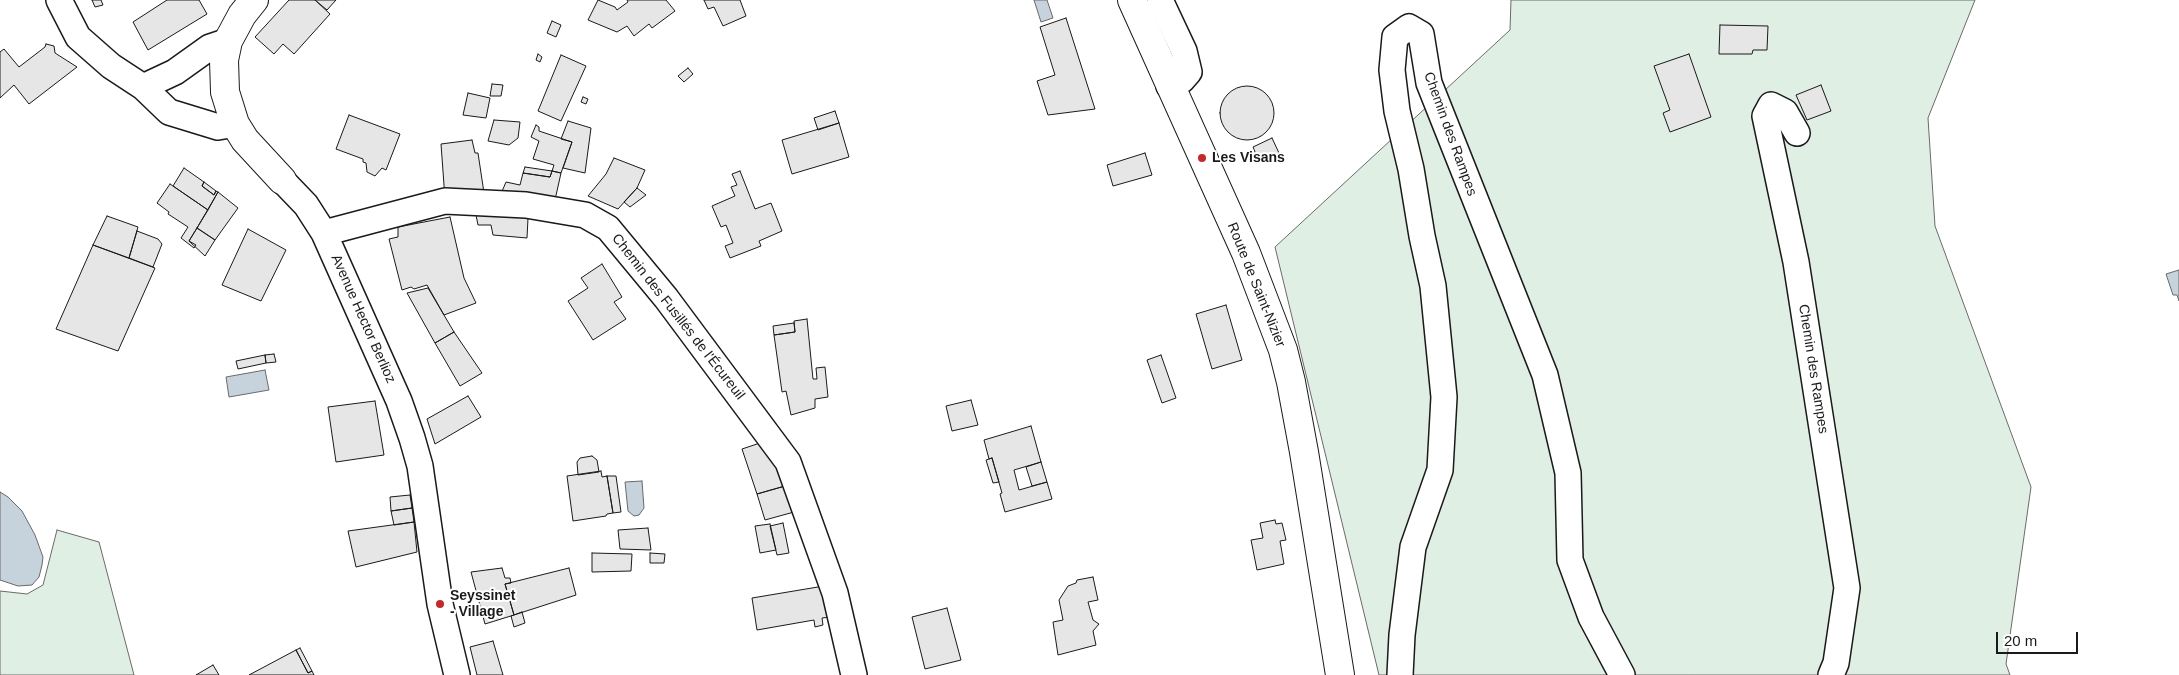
<!DOCTYPE html>
<meta charset="utf-8">
<style>
body{margin:0}
#map{position:relative;width:2179px;height:675px;overflow:hidden;background:#fff;font-family:Helvetica,sans-serif}
canvas{display:block}
.scale{position:absolute;left:1996px;top:632px;width:82px;height:22px;box-sizing:border-box;border:2px solid #1a1a1a;border-top:0;padding-left:6px;font-size:15px;line-height:18px;white-space:nowrap;color:#1a1a1a;-webkit-text-stroke:4px #fff;paint-order:stroke}
</style>
<div id="map">
<canvas width="2179" height="675"></canvas>
<div class="scale">20 m</div>
</div>
<script>
const ctx = document.querySelector('canvas').getContext('2d');
ctx.lineJoin = 'round';
function fillPath(path, color) { ctx.fillStyle = color; ctx.fill(path, 'evenodd'); }
const poly = rows => new Path2D(rows.map(r => 'M' + r).join(''));
function strokePath(path, color, width, dash) { ctx.strokeStyle = color; ctx.lineWidth = width; ctx.lineCap = dash ? 'butt' : 'round'; ctx.setLineDash(dash || []); ctx.stroke(path); }
function label(font, color, halo, rows, align = 'center') {
  ctx.font = font + ' Helvetica,sans-serif'; ctx.lineWidth = 4; ctx.setLineDash([]); ctx.textBaseline = 'middle'; ctx.strokeStyle = halo; ctx.fillStyle = color; for (const [text, x, y, turn = 0] of rows) {
    ctx.save(); ctx.translate(x, y); ctx.rotate((+turn || 0) * Math.PI / 180); ctx.textAlign = isNaN(turn) ? turn : align; if (halo) ctx.strokeText(text, 0, 0); ctx.fillText(text, 0, 0); ctx.restore();
  }
}
const green = poly([
 [1511,0,1975,0,1928,118,1935,226,2031,487,2006,664,2010,675,1379,675,1275,247,1510,30,1511,0],
 [57,530,99,542,134,675,0,675,0,591,27,594,43,585,57,530]
]);
const water = poly([
 [1034,0,1047,0,1053,18,1041,22,1034,0],
 [2179,270,2179,301,2177,295,2173,295,2166,274,2179,270],
 [265,370,269,390,229,397,226,377,265,370],
 [642,481,644,508,639,515,634,516,628,511,625,482,642,481],
 [0,492,8,497,22,511,35,535,43,557,42,565,39,577,32,585,18,586,0,580,0,492]
]);
const building = poly([
 [92,0,101,0,103,5,95,7,92,0],
 [167,0,199,0,207,14,148,50,133,22,167,0],
 [289,0,315,0,330,14,294,54,283,44,274,54,255,37,289,0],
 [315,0,336,0,327,10,315,0],
 [598,0,615,7,617,10,628,2,627,0,666,0,675,11,652,28,649,24,634,36,627,26,617,32,588,20,598,0],
 [704,0,740,0,746,16,723,26,714,7,708,9,704,0],
 [1066,18,1095,109,1048,115,1037,81,1055,75,1040,27,1066,18],
 [552,21,561,25,556,37,547,33,552,21],
 [1720,25,1768,26,1767,50,1753,50,1752,54,1719,54,1720,25],
 [46,44,54,46,55,53,77,67,29,104,14,85,0,98,0,52,4,49,19,67,45,47,46,44],
 [538,54,542,57,540,62,536,60,538,54],
 [1689,54,1711,117,1670,132,1663,113,1670,110,1654,66,1689,54],
 [561,55,586,66,561,121,538,111,561,55],
 [688,68,693,74,684,82,678,76,688,68],
 [492,84,503,85,501,96,490,96,492,84],
 [1821,85,1831,111,1807,120,1796,95,1821,85],
 '1220 113a27 27 0 1 1 54 0a27 27 0 1 1-54 0Z',
 [468,93,490,98,486,118,463,115,468,93],
 [583,97,588,99,586,104,581,102,583,97],
 [835,111,839,123,818,130,814,118,835,111],
 [349,115,400,134,386,170,382,168,375,176,367,172,366,163,363,162,363,159,336,149,349,115],
 [494,120,520,122,518,138,509,145,488,141,494,120],
 [568,121,591,128,585,173,563,168,572,142,561,139,568,121],
 [839,123,849,157,792,174,782,140,839,123],
 [536,125,539,127,539,131,572,142,561,173,552,171,554,165,533,159,539,141,531,137,536,125],
 [1272,138,1279,153,1259,162,1253,147,1272,138],
 [472,140,475,153,478,153,484,193,445,199,441,144,472,140],
 [1145,153,1152,175,1113,186,1107,165,1145,153],
 [614,158,645,170,637,188,618,209,588,196,606,174,614,158],
 [525,167,552,171,550,177,523,173,525,167],
 [184,168,204,182,202,186,214,195,216,191,218,192,208,210,173,186,184,168],
 [552,171,561,173,555,200,500,196,506,182,520,185,523,173,550,177,552,171],
 [740,171,755,209,771,203,782,231,759,241,761,246,730,258,725,246,733,243,726,225,721,227,712,206,735,196,731,187,737,185,732,174,740,171],
 [204,182,216,191,214,195,202,186,204,182],
 [170,184,208,210,189,241,196,245,194,248,181,238,188,227,168,214,169,212,157,203,170,184],
 [637,188,646,195,630,207,624,202,637,188],
 [218,192,238,208,215,240,197,228,218,192],
 [476,215,528,218,527,238,493,235,491,225,478,225,476,215],
 [107,216,138,227,129,258,93,245,107,216],
 [450,217,464,278,476,303,444,315,427,285,414,289,411,287,402,290,389,239,398,237,398,227,450,217],
 [197,228,215,240,205,256,189,241,197,228],
 [248,229,286,250,261,301,222,285,248,229],
 [137,231,158,239,162,244,153,267,129,258,137,231],
 [93,245,155,268,118,351,56,329,93,245],
 [602,264,622,297,614,302,626,319,593,340,568,301,588,288,581,278,602,264],
 [428,288,454,332,435,343,407,293,428,288],
 [1226,305,1242,360,1212,369,1196,314,1226,305],
 [807,319,813,379,817,379,816,368,825,367,828,397,815,399,815,408,791,415,786,391,782,392,774,335,795,332,794,321,807,319],
 [794,323,795,332,774,335,773,326,794,323],
 [454,332,482,373,460,386,435,343,454,332],
 [274,354,276,362,266,363,265,355,274,354],
 [265,355,266,363,238,369,236,361,265,355],
 [1161,355,1176,398,1162,403,1147,360,1161,355],
 [468,396,481,417,435,444,427,419,468,396],
 [971,400,978,425,952,431,946,406,971,400],
 [375,401,384,455,336,462,328,407,375,401],
 [1031,426,1041,462,1014,470,1019,490,1047,482,1052,499,1005,512,1000,494,1002,493,992,458,989,459,984,440,1031,426],
 [766,441,785,486,757,494,742,449,766,441],
 [592,456,597,460,599,472,578,475,577,462,580,458,592,456],
 [992,458,999,482,993,483,986,460,992,458],
 [1041,462,1047,482,1032,486,1026,467,1041,462],
 [601,471,602,477,607,476,613,513,607,514,606,516,573,521,567,476,601,471],
 [607,476,616,476,621,512,613,513,607,476],
 [785,486,794,512,765,520,757,494,785,486],
 [410,495,412,508,391,511,390,497,410,495],
 [412,508,414,522,394,525,391,511,412,508],
 [1275,520,1276,524,1282,523,1286,540,1280,541,1284,564,1257,570,1251,540,1263,538,1260,523,1275,520],
 [414,522,417,552,356,567,348,531,414,522],
 [783,523,789,553,777,555,770,526,783,523],
 [770,524,776,550,760,553,755,526,770,524],
 [648,528,651,550,620,549,618,530,648,528],
 [592,553,632,554,631,571,592,572,592,553],
 [650,553,665,554,664,563,650,563,650,553],
 [502,568,505,578,510,578,511,583,505,584,514,615,485,624,471,572,502,568],
 [569,568,576,595,514,615,505,584,569,568],
 [1093,577,1098,600,1088,602,1093,620,1099,624,1093,631,1096,645,1058,655,1053,622,1063,620,1059,600,1068,586,1076,583,1077,580,1093,577],
 [824,586,831,617,822,618,823,625,815,627,814,620,757,630,752,598,824,586],
 [947,608,961,660,925,669,912,617,947,608],
 [522,612,525,623,514,627,511,616,522,612],
 [493,641,503,675,477,675,470,647,493,641],
 [300,648,312,671,308,673,296,650,300,648],
 [296,650,308,673,312,671,314,675,249,675,296,650],
 [213,665,219,675,196,675,213,665]
]);
const minor = poly([
 [59,0,78,37,111,66,143,87,169,112,218,127,235,124],
 [1160,0,1184,51,1189,72,1182,80,1169,86],
 [143,87,175,72,210,47,228,41],
 [1797,133,1785,112,1771,105,1765,116,1796,262,1847,588,1836,663,1831,675],
 [282,180,306,205,324,233,399,401,412,438,420,466,440,604,457,675],
 [324,233,445,201,526,205,585,215,608,228,666,298,788,462,835,593,854,675],
 [1400,675,1402,635,1413,547,1440,470,1444,397,1433,286,1422,236,1411,169,1397,111,1392,70,1395,37,1409,27,1421,34,1429,83,1545,375,1568,473,1570,560,1591,617,1622,675]
]);
const secondary = poly([
 [254,0,242,15,228,41,224,60,225,92,235,124,245,140,282,180],
 [1132,0,1246,253,1283,350,1291,382,1304,452,1340,675]
]);
const markers = [
 [1202,158,5,"#c62828"],
 [440,604,5,"#c62828"]
];
const streetNames = [
 ["Chemin des Rampes",1450,134,70],
 ["Route de Saint-Nizier",1256,285,68],
 ["Chemin des Fusillés de l'Écureuil",678,317,52],
 ["Avenue Hector Berlioz",363,319,66],
 ["Chemin des Rampes",1813,369,81]
];
const poiNames = [
 ["Les Visans",1212,158],
 ["Seyssinet",450,596],
 ["- Village",450,612]
];
fillPath(green, '#e0efe3');
strokePath(green, '#6a6a6a', 1);
fillPath(water, '#c6d2dc');
strokePath(water, '#6a6a6a', 1);
fillPath(building, '#e6e6e6');
strokePath(building, '#1a1a1a', 1);
strokePath(minor, '#1a1a1a', 28);
strokePath(secondary, '#1a1a1a', 30);
strokePath(minor, '#fff', 25);
strokePath(secondary, '#fff', 28);
for (const [x, y, r, color] of markers) { const dot = new Path2D(); dot.arc(x, y, r, 0, 2 * Math.PI); ctx.fillStyle = color; ctx.fill(dot); strokePath(dot, '#fff', 2); }
label('14px', '#1a1a1a', '#fff', streetNames);
label('bold 14px', '#1a1a1a', '#fff', poiNames, 'left');
</script>
